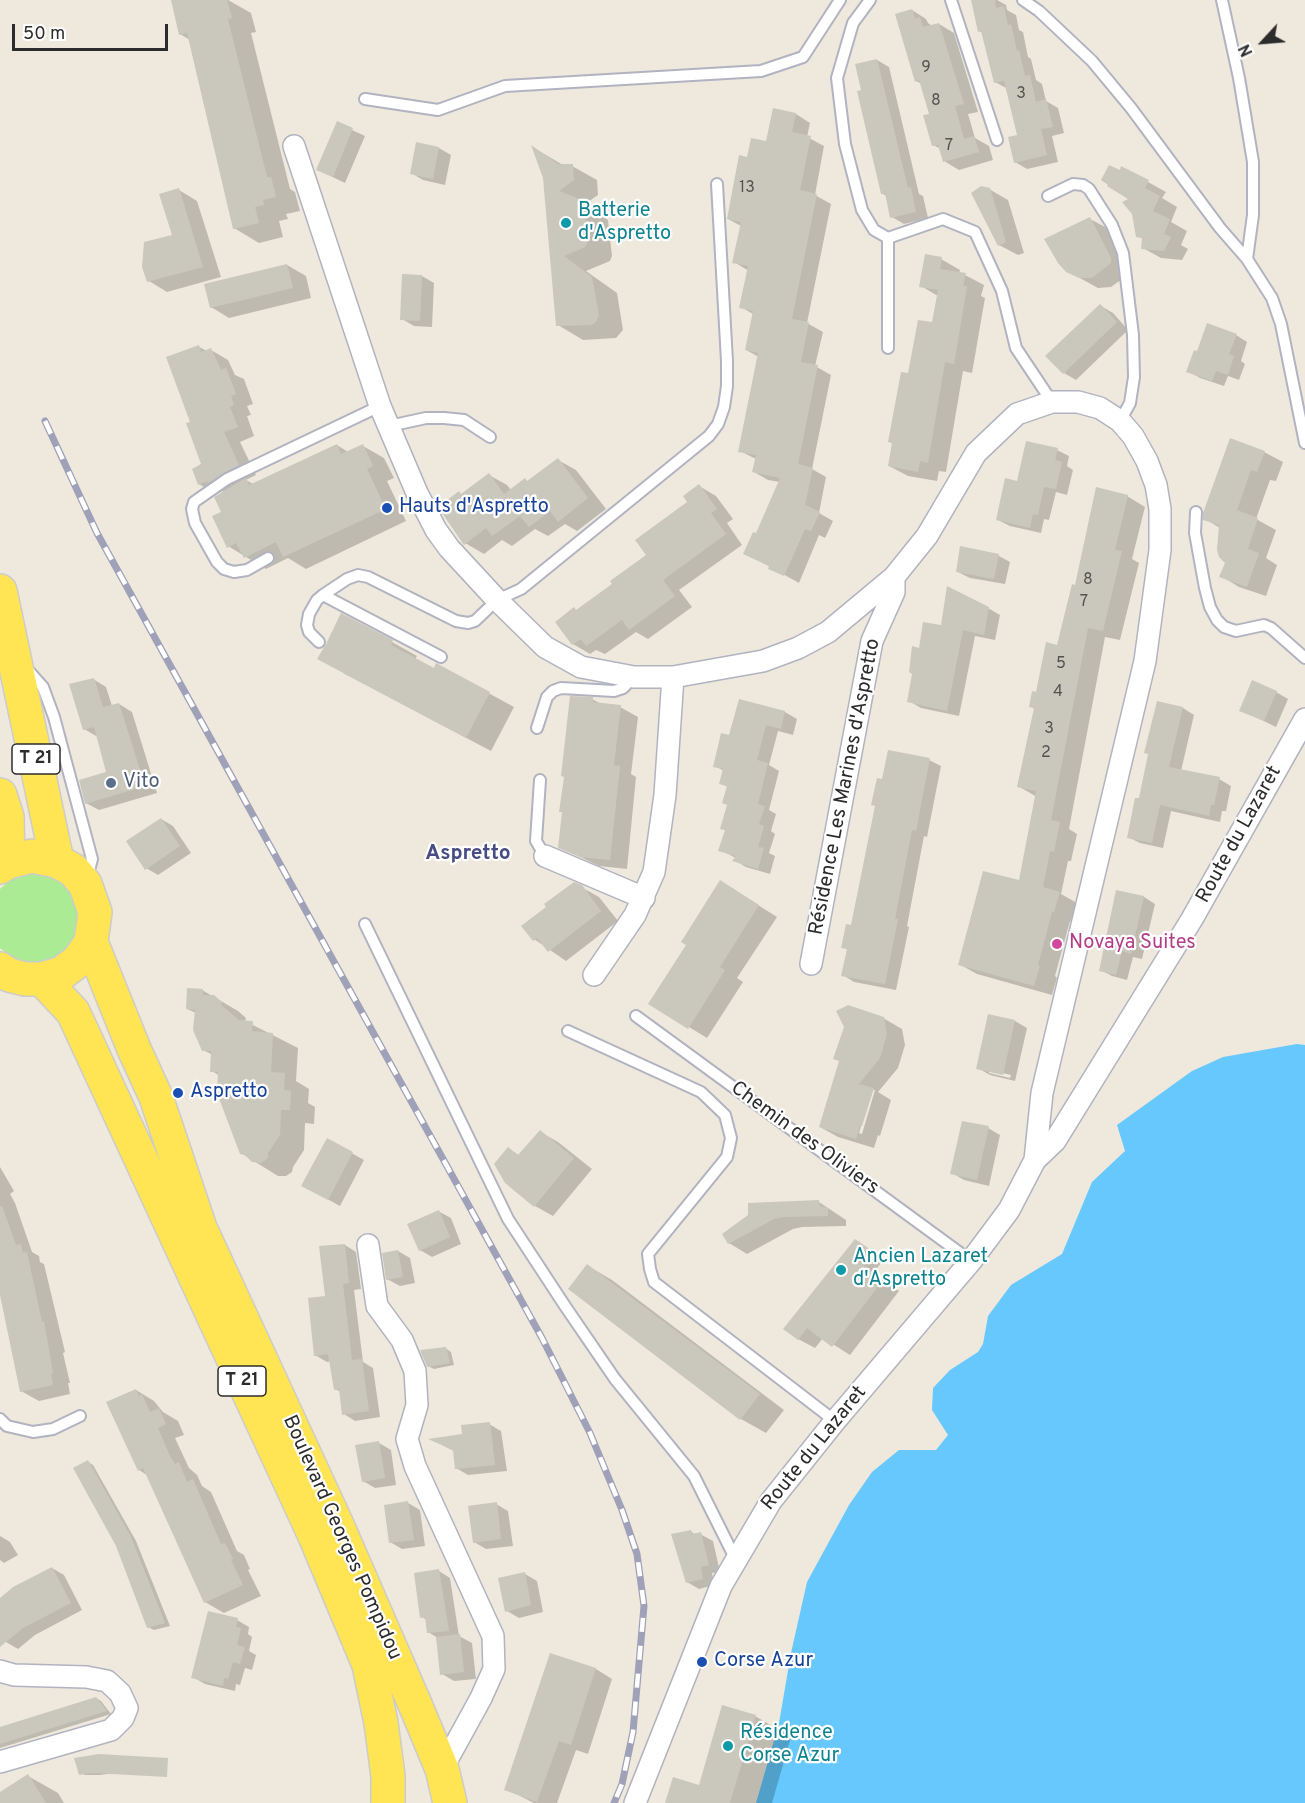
<!DOCTYPE html>
<meta charset="utf-8">
<style>
body{margin:0}
#map{position:relative;width:1305px;height:1803px;overflow:hidden;background:#efe9dd;font-family:Overpass,sans-serif}
canvas{display:block}
.north{position:absolute;left:1233px;top:12px;width:60px;height:60px;-webkit-text-stroke:4px #fff;paint-order:stroke;rotate:244deg;font-size:16px;font-weight:700;line-height:24px;text-align:center;color:#2c2c2c}
.north::after{content:'';display:block;margin:auto;width:21px;height:27px;background:#2c2c2c;clip-path:polygon(50% 0,100% 100%,50% 72%,0 100%)}
.scale{position:absolute;left:12px;top:24px;width:156px;height:27px;box-sizing:border-box;border:3px solid #2c2c2c;border-top:0;padding-left:8px;font-size:18px;line-height:21px;white-space:nowrap;color:#2c2c2c;-webkit-text-stroke:4px #fff;paint-order:stroke}
</style>
<div id="map">
<canvas width="1305" height="1803"></canvas>
<div class="north">N</div>
<div class="scale">50 m</div>
</div>
<script>
const ctx = document.querySelector('canvas').getContext('2d');
ctx.lineJoin = 'round';
function fillPath(path, color) { ctx.fillStyle = color; ctx.fill(path, 'evenodd'); }
const poly = rows => new Path2D(rows.map(r => 'M' + r).join(''));
function strokePath(path, color, width, dash) { ctx.strokeStyle = color; ctx.lineWidth = width; ctx.lineCap = dash ? 'butt' : 'round'; ctx.setLineDash(dash || []); ctx.stroke(path); }
function label(font, color, halo, rows, align = 'center') {
  ctx.font = font + ' Overpass,sans-serif'; ctx.lineWidth = 4.5; ctx.setLineDash([]); ctx.textBaseline = 'middle'; ctx.strokeStyle = halo; ctx.fillStyle = color; for (const [text, x, y, turn = 0] of rows) {
    ctx.save(); ctx.translate(x, y); ctx.rotate((+turn || 0) * Math.PI / 180); ctx.textAlign = isNaN(turn) ? turn : align; if (halo) ctx.strokeText(text, 0, 0); ctx.fillText(text, 0, 0); ctx.restore();
  }
}
const green = poly([
 [32,873,55,879,65,886,72,895,78,918,77,930,72,941,66,950,56,957,46,962,34,964,23,962,12,958,0,948,0,889,10,880]
]);
const water = poly([
 [1297,1044,1305,1045,1305,1803,756,1803,779,1723,791,1653,807,1582,849,1505,872,1472,899,1450,936,1450,948,1435,932,1410,933,1388,950,1370,978,1352,983,1344,988,1316,1011,1285,1062,1254,1092,1182,1125,1151,1117,1125,1192,1071,1223,1057]
]);
const shadow = poly([
 [172,0,228,0,251,13,256,32,251,33,290,189,295,192,300,211,286,214,288,219,279,221,283,237,259,243,234,228,190,40,180,34],
 [985,0,997,0,1006,5,1007,10,1016,15,1019,30,1023,32,1028,57,1031,59,1036,80,1042,84,1046,101,1058,108,1064,133,1052,136,1058,162,1027,169,1015,162,1019,136,1008,89,995,82,983,33,979,31],
 [912,10,926,19,928,23,932,26,939,24,954,33,978,112,968,114,975,138,989,146,993,160,959,170,944,161,941,149,933,145,931,115,922,84,916,81],
 [877,60,889,67,919,194,923,196,928,218,904,224,892,217,886,196,882,193,863,91],
 [796,114,810,123,807,137,824,146,815,195,831,204,807,323,823,332,815,366,831,375,812,469,826,477,819,513,833,521,825,538,819,535,799,583,745,553,756,535,780,482,768,480,754,472,756,459,740,451,759,357,746,350,753,314,741,307,749,271,734,262,741,226,728,219,748,158,768,143],
 [337,123,365,136,345,183,318,170],
 [439,148,451,155,445,185,423,180,411,173],
 [534,148,563,165,572,166,597,180,598,195,585,204,608,220,612,256,610,261,586,271,617,293,623,330,616,338,583,340,558,325,544,178],
 [1148,182,1166,192,1162,198,1177,207,1171,222,1187,231,1181,245,1188,249,1182,260,1161,258,1143,248,1143,239,1137,236,1131,199],
 [989,189,1008,200,1024,253,1018,255,999,245],
 [179,190,197,201,221,277,167,292,149,281,174,237],
 [1090,219,1109,229,1129,274,1111,287,1098,288,1067,271],
 [941,259,960,270,959,274,965,275,984,285,981,296,985,298,972,373,963,371,946,472,939,471,937,481,908,476,889,466,909,375,934,324,938,296,921,286],
 [287,265,306,276,311,298,229,318,211,307],
 [422,276,434,283,432,327,414,326,402,319],
 [1101,306,1113,313,1128,330,1076,380,1064,373],
 [1236,335,1247,342,1241,361,1245,364,1239,380,1228,376,1224,386,1200,378,1188,371],
 [199,347,207,351,211,350,228,360,235,375,244,379,253,404,247,406,251,415,247,416,254,436,240,442,256,475,246,480,253,484,337,445,348,452,363,446,384,458,394,478,387,481,406,521,306,569,288,558,266,569,228,546,223,513,224,493,223,491,216,494,199,484,203,465,192,423],
 [1057,450,1069,456,1067,466,1073,470,1067,495,1056,492,1049,520,1044,519,1041,533,1010,526,998,520,1019,482],
 [1264,452,1283,462,1276,481,1270,480,1256,519,1276,530,1266,558,1277,565,1266,596,1239,587,1221,576,1226,562,1220,528,1205,519],
 [558,460,576,470,606,509,577,531,565,524,548,536,535,529,512,546,502,540,484,554,465,543,462,495,489,475,507,485,511,490,525,480,529,482],
 [699,486,716,496,733,519,727,523,742,545,679,590,692,607,648,639,636,632,605,654,596,650,590,654,573,644,578,611,648,556,689,502],
 [1127,496,1145,507,1132,559,1139,563,1120,640,1105,637,1069,829,1077,834,1071,861,1068,861,1061,894,1077,903,1072,921,1070,921,1055,976,1057,978,1052,995,977,974,959,964,1020,882,1037,797,1018,786,1036,710,1030,706,1058,646,1076,586],
 [999,556,1010,562,1005,584,970,578,958,572],
 [988,608,1000,615,995,640,975,636,959,716,921,708,909,701,920,650,942,627],
 [392,642,417,656,415,659,435,670,437,665,514,707,491,751,343,673],
 [93,679,106,687,112,706,119,704,132,712,157,793,99,810,86,803,108,773,98,737,84,729],
 [1276,692,1288,699,1276,727,1241,710],
 [592,699,603,705,620,707,638,717,631,774,636,777,627,869,599,866,560,847,563,813,560,811],
 [740,701,785,712,797,719,793,735,778,731,769,765,779,771,769,810,776,814,771,831,775,834,769,853,775,856,770,874,746,867,734,860,736,858,720,850,726,831,722,828,728,805,728,787,720,783,724,771,715,766,730,736],
 [1158,703,1183,708,1194,715,1181,771,1219,779,1231,786,1226,811,1222,811,1220,822,1171,811,1163,848,1140,843,1128,837,1140,800],
 [929,760,941,766,927,837,924,836,907,926,909,927,896,990,854,982,843,975,848,950,843,947],
 [161,819,173,826,191,853,158,875,146,868],
 [581,887,599,897,618,921,566,961,534,939],
 [1118,892,1144,897,1155,904,1142,959,1133,957,1127,980,1112,976,1101,970],
 [739,893,777,917,737,978,743,982,707,1038,689,1027,688,944],
 [202,990,238,1011,246,1018,245,1021,298,1048,296,1081,309,1089,308,1103,315,1107,314,1124,305,1123,304,1150,293,1167,292,1172,286,1176,278,1176,241,1153,220,1076,212,1071,213,1055,203,1050,196,1013,187,1009],
 [883,1018,902,1029,905,1045,898,1068,878,1092,891,1100,880,1136,878,1135,874,1148,838,1137,820,1127],
 [872,1090,875,1090,862,1134,859,1133],
 [1015,1021,1027,1028,1015,1081,990,1075,978,1068],
 [989,1070,1011,1075,1010,1078,989,1073],
 [988,1128,1000,1135,989,1186,964,1180,952,1173],
 [540,1132,558,1142,592,1169,553,1216,535,1206,509,1149,520,1156],
 [328,1140,364,1160,340,1206,303,1186],
 [0,1167,14,1191,10,1194,15,1203,32,1252,39,1256,40,1262,44,1264,65,1352,63,1353,70,1383,68,1383,70,1394,39,1401,21,1391,0,1288],
 [819,1202,846,1220,846,1226,802,1227,793,1229,747,1254,729,1243,724,1235],
 [438,1211,451,1218,461,1244,432,1257,420,1250],
 [856,1240,884,1259,874,1272,899,1291,850,1355,823,1338,815,1348,798,1339],
 [345,1245,356,1252,361,1289,354,1290,363,1362,373,1368,380,1417,355,1421,344,1414,341,1392,335,1389,331,1361,327,1362,315,1355,327,1297],
 [398,1251,410,1258,415,1283,400,1286,387,1279],
 [588,1266,612,1280,784,1410,766,1433,741,1419,570,1289],
 [445,1348,451,1352,454,1365,434,1369,428,1366],
 [136,1390,154,1401,163,1412,178,1421,184,1435,175,1438,189,1468,197,1475,202,1486,211,1492,237,1551,244,1555,250,1569,248,1570,261,1596,224,1613,205,1602,147,1475,139,1470],
 [489,1424,501,1431,507,1471,468,1475,456,1468,454,1451,442,1445],
 [379,1443,391,1450,396,1485,375,1488,363,1481],
 [88,1462,93,1465,136,1541,170,1626,154,1630,148,1627],
 [408,1503,420,1510,425,1546,402,1549,390,1542],
 [496,1504,508,1511,513,1546,486,1549,474,1542],
 [690,1531,696,1535,700,1534,713,1541,720,1572,712,1573,714,1585,699,1589,687,1582],
 [0,1536,10,1542,18,1555,4,1563,0,1560],
 [52,1568,64,1575,82,1610,35,1635,18,1649,6,1642,0,1635,0,1599],
 [439,1571,450,1578,459,1636,472,1643,476,1679,454,1681,442,1674,438,1638,428,1632,427,1620,422,1617],
 [525,1574,537,1581,543,1612,519,1618,507,1611],
 [237,1620,249,1627,248,1634,252,1637,249,1651,256,1655,252,1670,245,1668,240,1685,236,1684,235,1691,205,1684,193,1677],
 [550,1655,596,1669,612,1679,588,1754,576,1750,557,1803,534,1803,506,1789],
 [96,1698,101,1701,111,1714,0,1748,0,1728],
 [755,1716,791,1737,772,1803,667,1803,700,1787],
 [157,1768,99,1775,85,1775,80,1772],
 [28,1776,58,1793,64,1803,0,1803,0,1794]
]);
const building = poly([
 [171,0,227,0,232,18,228,19,267,177,271,177,276,197,263,200,264,205,255,207,259,223,233,229,187,33,179,35],
 [971,0,995,0,996,8,1004,6,1008,25,1011,24,1017,51,1019,50,1025,76,1030,75,1036,102,1046,99,1053,127,1041,129,1047,155,1014,163,1008,137,1017,135,1004,81,994,83,981,31,978,32],
 [912,9,915,19,920,17,923,27,939,23,964,104,955,106,964,139,974,136,979,152,943,162,938,145,932,146,923,115,929,114,919,80,915,82,895,14],
 [877,59,908,188,911,187,916,212,890,218,885,193,881,194,857,91,861,90,855,64],
 [773,108,796,113,792,132,811,136,800,190,817,194,792,319,809,322,801,362,818,365,798,464,813,468,805,505,820,512,811,531,805,529,784,576,768,569,769,566,743,554,753,532,756,533,780,478,752,472,756,455,738,452,758,353,745,350,753,311,739,308,748,266,732,263,741,222,727,219,739,155,747,157,751,138,766,141],
 [337,121,353,128,333,177,316,170],
 [416,142,439,147,433,179,410,174],
 [531,145,558,164,573,164,574,180,559,191,582,200,584,204,588,241,585,247,564,256,592,277,599,315,596,322,591,325,556,326,543,178],
 [1109,165,1120,170,1121,166,1149,180,1145,188,1160,196,1153,211,1170,219,1164,234,1171,237,1164,251,1141,249,1142,238,1136,237,1132,214,1122,202,1128,199,1107,186,1108,185,1101,180],
 [981,186,990,188,1006,242,998,246,971,193],
 [179,188,203,267,147,282,142,267,144,242,172,235,159,194],
 [1090,217,1111,258,1111,263,1092,278,1079,278,1066,272,1058,263,1044,239],
 [925,254,942,257,940,269,966,273,963,286,967,286,954,364,945,362,928,463,920,461,918,472,888,466,892,443,888,442,901,372,908,373,918,320,932,322,938,290,919,287],
 [287,264,293,288,210,308,204,284],
 [402,274,422,275,420,321,400,320],
 [1100,304,1117,322,1063,374,1045,356],
 [1207,323,1237,334,1229,354,1234,356,1228,375,1216,371,1212,381,1186,372,1194,350,1197,351],
 [199,345,201,352,211,348,221,370,226,368,236,394,231,396,234,405,230,407,238,427,224,432,239,465,208,483,207,481,198,485,192,469,201,464,186,423,190,422,166,357],
 [1230,438,1265,451,1257,472,1251,470,1237,510,1258,518,1248,549,1259,553,1247,587,1219,577,1225,563,1219,557,1217,550,1219,525,1203,520,1203,513],
 [1026,441,1058,448,1055,460,1062,462,1056,489,1044,487,1038,515,1033,514,1030,528,996,520,1005,478,1017,481],
 [337,444,341,454,363,444,373,466,367,469,386,509,283,557,276,542,244,558,236,543,227,548,212,516,221,512,214,497,246,478,249,485],
 [558,458,588,498,558,522,550,511,529,527,520,516,492,536,486,528,464,545,440,510,449,503,447,500,459,491,461,494,489,473,504,494,525,478,527,481],
 [699,484,717,509,711,513,726,534,663,580,675,596,629,630,622,620,586,646,581,639,572,645,555,622,574,607,576,610,612,584,610,581,646,555,635,540,687,502,683,496],
 [1096,487,1128,495,1115,550,1122,551,1103,631,1088,628,1051,820,1060,822,1054,852,1050,851,1043,887,1060,892,1054,912,1052,912,1038,965,1040,966,1034,986,958,965,983,871,1019,880,1036,791,1017,787,1034,708,1029,707,1032,691,1036,692,1046,642,1057,645,1072,584,1075,585],
 [960,546,999,554,994,579,956,572],
 [947,586,989,607,984,635,963,630,947,711,907,702,912,674,909,672,912,646,919,648,923,622,941,625],
 [341,613,393,640,391,645,434,668,436,663,490,692,466,738,317,659,326,644],
 [94,678,103,707,119,703,145,786,85,804,79,780,106,772,94,727,83,730,69,684],
 [1252,680,1277,691,1264,721,1239,711],
 [570,696,593,697,593,702,621,705,614,765,620,766,610,860,580,857,558,848,562,812,559,812,564,777,561,776],
 [739,699,785,711,781,729,766,725,757,760,768,763,758,804,765,806,759,824,764,826,758,847,764,848,758,869,732,861,736,856,718,851,725,830,720,829,727,805,722,803,727,786,719,784,723,769,713,767,721,733,729,735],
 [1157,701,1183,707,1169,767,1220,777,1214,805,1211,805,1209,816,1160,805,1152,843,1127,838,1135,798,1139,798,1148,754,1144,753],
 [888,750,930,758,916,831,912,830,895,919,898,919,885,984,841,976,847,949,841,948,846,924,851,925,875,806,871,805,877,778,882,779],
 [161,818,180,846,145,870,126,841],
 [720,880,759,905,720,967,725,970,688,1029,648,1004,686,945,681,942],
 [574,882,582,885,601,911,548,952,537,938,533,941,521,926,546,907,544,904],
 [1116,890,1144,896,1131,954,1122,951,1116,975,1099,971],
 [187,988,203,989,203,995,214,995,222,1002,221,1005,239,1020,253,1021,252,1031,273,1033,271,1072,285,1073,284,1090,291,1091,290,1110,281,1110,280,1135,268,1153,268,1158,261,1163,252,1162,245,1155,240,1154,217,1093,218,1072,210,1072,211,1051,202,1051,193,1030,195,1010,186,1009],
 [848,1005,884,1017,887,1034,880,1058,859,1084,874,1088,862,1126,860,1126,856,1139,819,1127,839,1061,833,1059,844,1027,836,1011],
 [988,1014,1015,1020,1003,1075,976,1069],
 [962,1121,989,1126,977,1180,950,1174],
 [540,1130,574,1158,534,1207,505,1183,494,1164,508,1147,518,1155],
 [327,1138,353,1152,328,1200,301,1186],
 [819,1200,820,1206,828,1208,828,1216,783,1217,774,1219,728,1244,722,1234,748,1215,748,1203],
 [0,1206,2,1206,16,1245,21,1244,23,1253,27,1252,42,1322,44,1321,53,1373,51,1374,53,1385,20,1392,0,1295],
 [439,1210,450,1237,419,1251,407,1224],
 [855,1239,868,1248,858,1261,883,1280,832,1347,807,1328,798,1340,783,1329],
 [345,1244,349,1283,343,1284,352,1360,362,1359,369,1411,342,1415,339,1389,334,1390,328,1354,314,1356,308,1298,325,1296,319,1246],
 [398,1250,403,1277,386,1280,382,1253],
 [587,1264,760,1394,740,1420,568,1289],
 [446,1347,450,1363,427,1367,420,1350],
 [136,1389,139,1396,142,1394,150,1412,159,1408,166,1424,158,1428,170,1456,175,1464,179,1462,187,1482,193,1479,221,1544,225,1543,233,1559,231,1560,243,1585,204,1603,143,1468,138,1471,106,1402],
 [490,1422,495,1465,455,1469,453,1450,428,1439,462,1434,461,1425],
 [379,1441,385,1478,362,1482,355,1445],
 [88,1460,131,1537,165,1623,147,1628,116,1546,73,1468],
 [408,1501,414,1540,389,1543,384,1505],
 [497,1502,501,1539,473,1543,468,1506],
 [691,1530,692,1534,701,1532,709,1565,701,1567,703,1579,686,1583,671,1534],
 [52,1567,71,1603,23,1628,0,1647,0,1598,13,1587],
 [439,1569,449,1631,427,1633,425,1617,420,1618,414,1573],
 [525,1572,531,1605,505,1612,498,1578],
 [208,1611,238,1618,236,1627,241,1628,237,1645,245,1647,240,1664,233,1662,228,1679,224,1678,223,1686,191,1678],
 [460,1634,464,1672,440,1675,436,1637],
 [550,1653,596,1668,571,1745,559,1741,537,1802,504,1790],
 [96,1697,107,1711,0,1744,0,1727],
 [722,1705,756,1715,730,1803,665,1803,673,1777,699,1785],
 [99,1754,168,1758,167,1777,93,1773,79,1775,74,1758],
 [28,1774,46,1803,0,1803,0,1792]
]);
const service = poly([
 [870,0,853,23,837,78,845,144,862,210,874,230,888,238,943,219,975,232,1002,291,1016,348,1052,402],
 [951,0,997,140],
 [1023,0,1039,11,1092,61,1131,108,1220,228,1247,259,1272,298,1281,324,1305,443],
 [1222,0,1239,78,1253,162,1253,215,1247,259],
 [365,99,438,110,505,86,761,71,803,57,840,0],
 [1048,196,1073,184,1083,185,1089,189,1112,225,1123,253,1133,335,1134,377,1130,403,1120,421],
 [888,348,888,238],
 [389,426,426,418,444,418,464,420,490,437],
 [1196,512,1195,533,1205,588,1210,607,1217,620,1224,627,1236,631,1264,625,1271,628,1305,658],
 [268,558,247,570,234,572,224,569,217,562,195,523,192,509,194,502,227,479,380,406],
 [323,595,441,657],
 [319,642,309,632,307,625,309,614,317,600,323,595,347,579,358,575,368,577,456,621,468,623,475,621,497,600,521,589,709,436,718,424,724,407,727,386,727,361,717,184],
 [26,668,43,687,54,717,92,859,87,878],
 [537,728,547,697,553,691,561,688,614,691,623,688,634,677],
 [540,780,536,841,545,856],
 [365,924,508,1219,565,1306,615,1379,694,1476,736,1560],
 [636,1016,971,1261],
 [568,1031,701,1092,725,1115,731,1138,727,1157,648,1254,650,1269,654,1282,835,1421],
 [0,1419,7,1426,33,1432,53,1429,80,1416]
]);
const minor = poly([
 [294,146,380,406,417,493,436,530,449,548,497,600,545,647,581,667,634,677,673,677,763,661,798,648,828,632,894,577,927,536,976,453,1017,414,1052,402,1078,402,1100,408,1120,421,1133,436,1147,461,1156,485,1160,509,1160,550,1145,661,1042,1093,1035,1160],
 [545,856,644,898],
 [811,964,872,641,894,592,894,577],
 [594,975,635,915,654,872,665,795,673,677],
 [368,1245,377,1306,402,1340,415,1371,417,1405,407,1439,415,1466,493,1636,494,1669,481,1698,442,1769],
 [0,1671,14,1675,86,1677,107,1681,120,1693,127,1708,123,1718,111,1730,0,1762],
 [635,1803,721,1586,771,1501,835,1421,971,1261,1009,1210,1035,1160,1055,1141,1192,919,1305,719]
]);
const primary = poly([
 [0,591,57,861],
 [0,795,7,817,8,862],
 [0,867,8,862,32,856,57,861,73,870,85,884,95,912,91,942,79,960,62,973,42,979,25,979,9,975,0,969],
 [91,942,134,1049,156,1097,200,1228,337,1525,417,1709,442,1769,450,1803],
 [42,979,73,1012,315,1536,369,1665,381,1723,388,1776,388,1803]
]);
const rail = poly([
 [45,421,97,533,542,1338,590,1433,622,1510,637,1554,644,1606,633,1732,622,1784,614,1803]
]);
const markers = [
 [566,223,6,"#0f9aa8"],
 [387,508,6,"#1a4fb4"],
 [111,783,6,"#5c6f8a"],
 [1057,944,6,"#d1479c"],
 [178,1093,6,"#1a4fb4"],
 [841,1270,6,"#0f9aa8"],
 [702,1662,6,"#1a4fb4"],
 [728,1746,6,"#0f9aa8"]
];
const numberNames = [
 ["9",926,69],
 ["3",1021,95],
 ["8",936,102],
 ["7",949,147],
 ["13",747,189],
 ["8",1088,581],
 ["7",1084,603],
 ["5",1061,665],
 ["4",1058,693],
 ["3",1049,730],
 ["2",1046,754]
];
const shields = [
 [36,759,48],
 [242,1381,48]
];
const shieldNames = [
 ["T 21",36,759],
 ["T 21",242,1381]
];
const cultureNames = [
 ["Batterie",578,212],
 ["d'Aspretto",578,235],
 ["Ancien Lazaret",853,1258],
 ["d'Aspretto",853,1281],
 ["Résidence",740,1734],
 ["Corse Azur",740,1757]
];
const transitNames = [
 ["Hauts d'Aspretto",399,508],
 ["Aspretto",190,1093],
 ["Corse Azur",714,1662]
];
const serviceNames = [
 ["Vito",123,783]
];
const streetNames = [
 ["Résidence Les Marines d'Aspretto",846,787,-79],
 ["Route du Lazaret",1240,835,-61],
 ["Chemin des Oliviers",804,1139,36],
 ["Route du Lazaret",815,1449,-51],
 ["Boulevard Georges Pompidou",341,1538,66]
];
const hotelNames = [
 ["Novaya Suites",1069,944]
];
const neighbourhoodNames = [
 ["Aspretto",468,855]
];
fillPath(green, '#abeb94');
fillPath(water, '#66c8fc');
fillPath(shadow, '#0003');
fillPath(building, '#cac7bc');
strokePath(service, '#b1b3c1', 14);
strokePath(minor, '#b1b3c1', 24);
strokePath(primary, '#ccc', 36);
strokePath(service, '#fff', 10);
strokePath(minor, '#fff', 21);
strokePath(primary, '#ffe453', 33);
strokePath(rail, '#9fa1b9', 7);
strokePath(rail, '#fff', 4.5, [14]);
for (const [x, y, r, color] of markers) { const dot = new Path2D(); dot.arc(x, y, r, 0, 2 * Math.PI); ctx.fillStyle = color; ctx.fill(dot); strokePath(dot, '#fff', 2); }
label('16px', '#545350', null, numberNames);
for (const [x, y, w] of shields) { const box = new Path2D(); box.roundRect(x - w / 2, y - 15, w, 30, 4.5); ctx.fillStyle = '#fff'; ctx.fill(box); strokePath(box, '#2c2c2c', 1.5); }
label('bold 18px', '#2c2c2c', null, shieldNames);
label('20px', '#0d838f', '#fff', cultureNames, 'left');
label('20px', '#164399', '#fff', transitNames, 'left');
label('20px', '#4e5e75', '#fff', serviceNames, 'left');
label('20px', '#2c2c2c', '#fff', streetNames);
label('20px', '#b23c85', '#fff', hotelNames, 'left');
label('bold 21px', '#474d83', '#fff', neighbourhoodNames);
</script>
